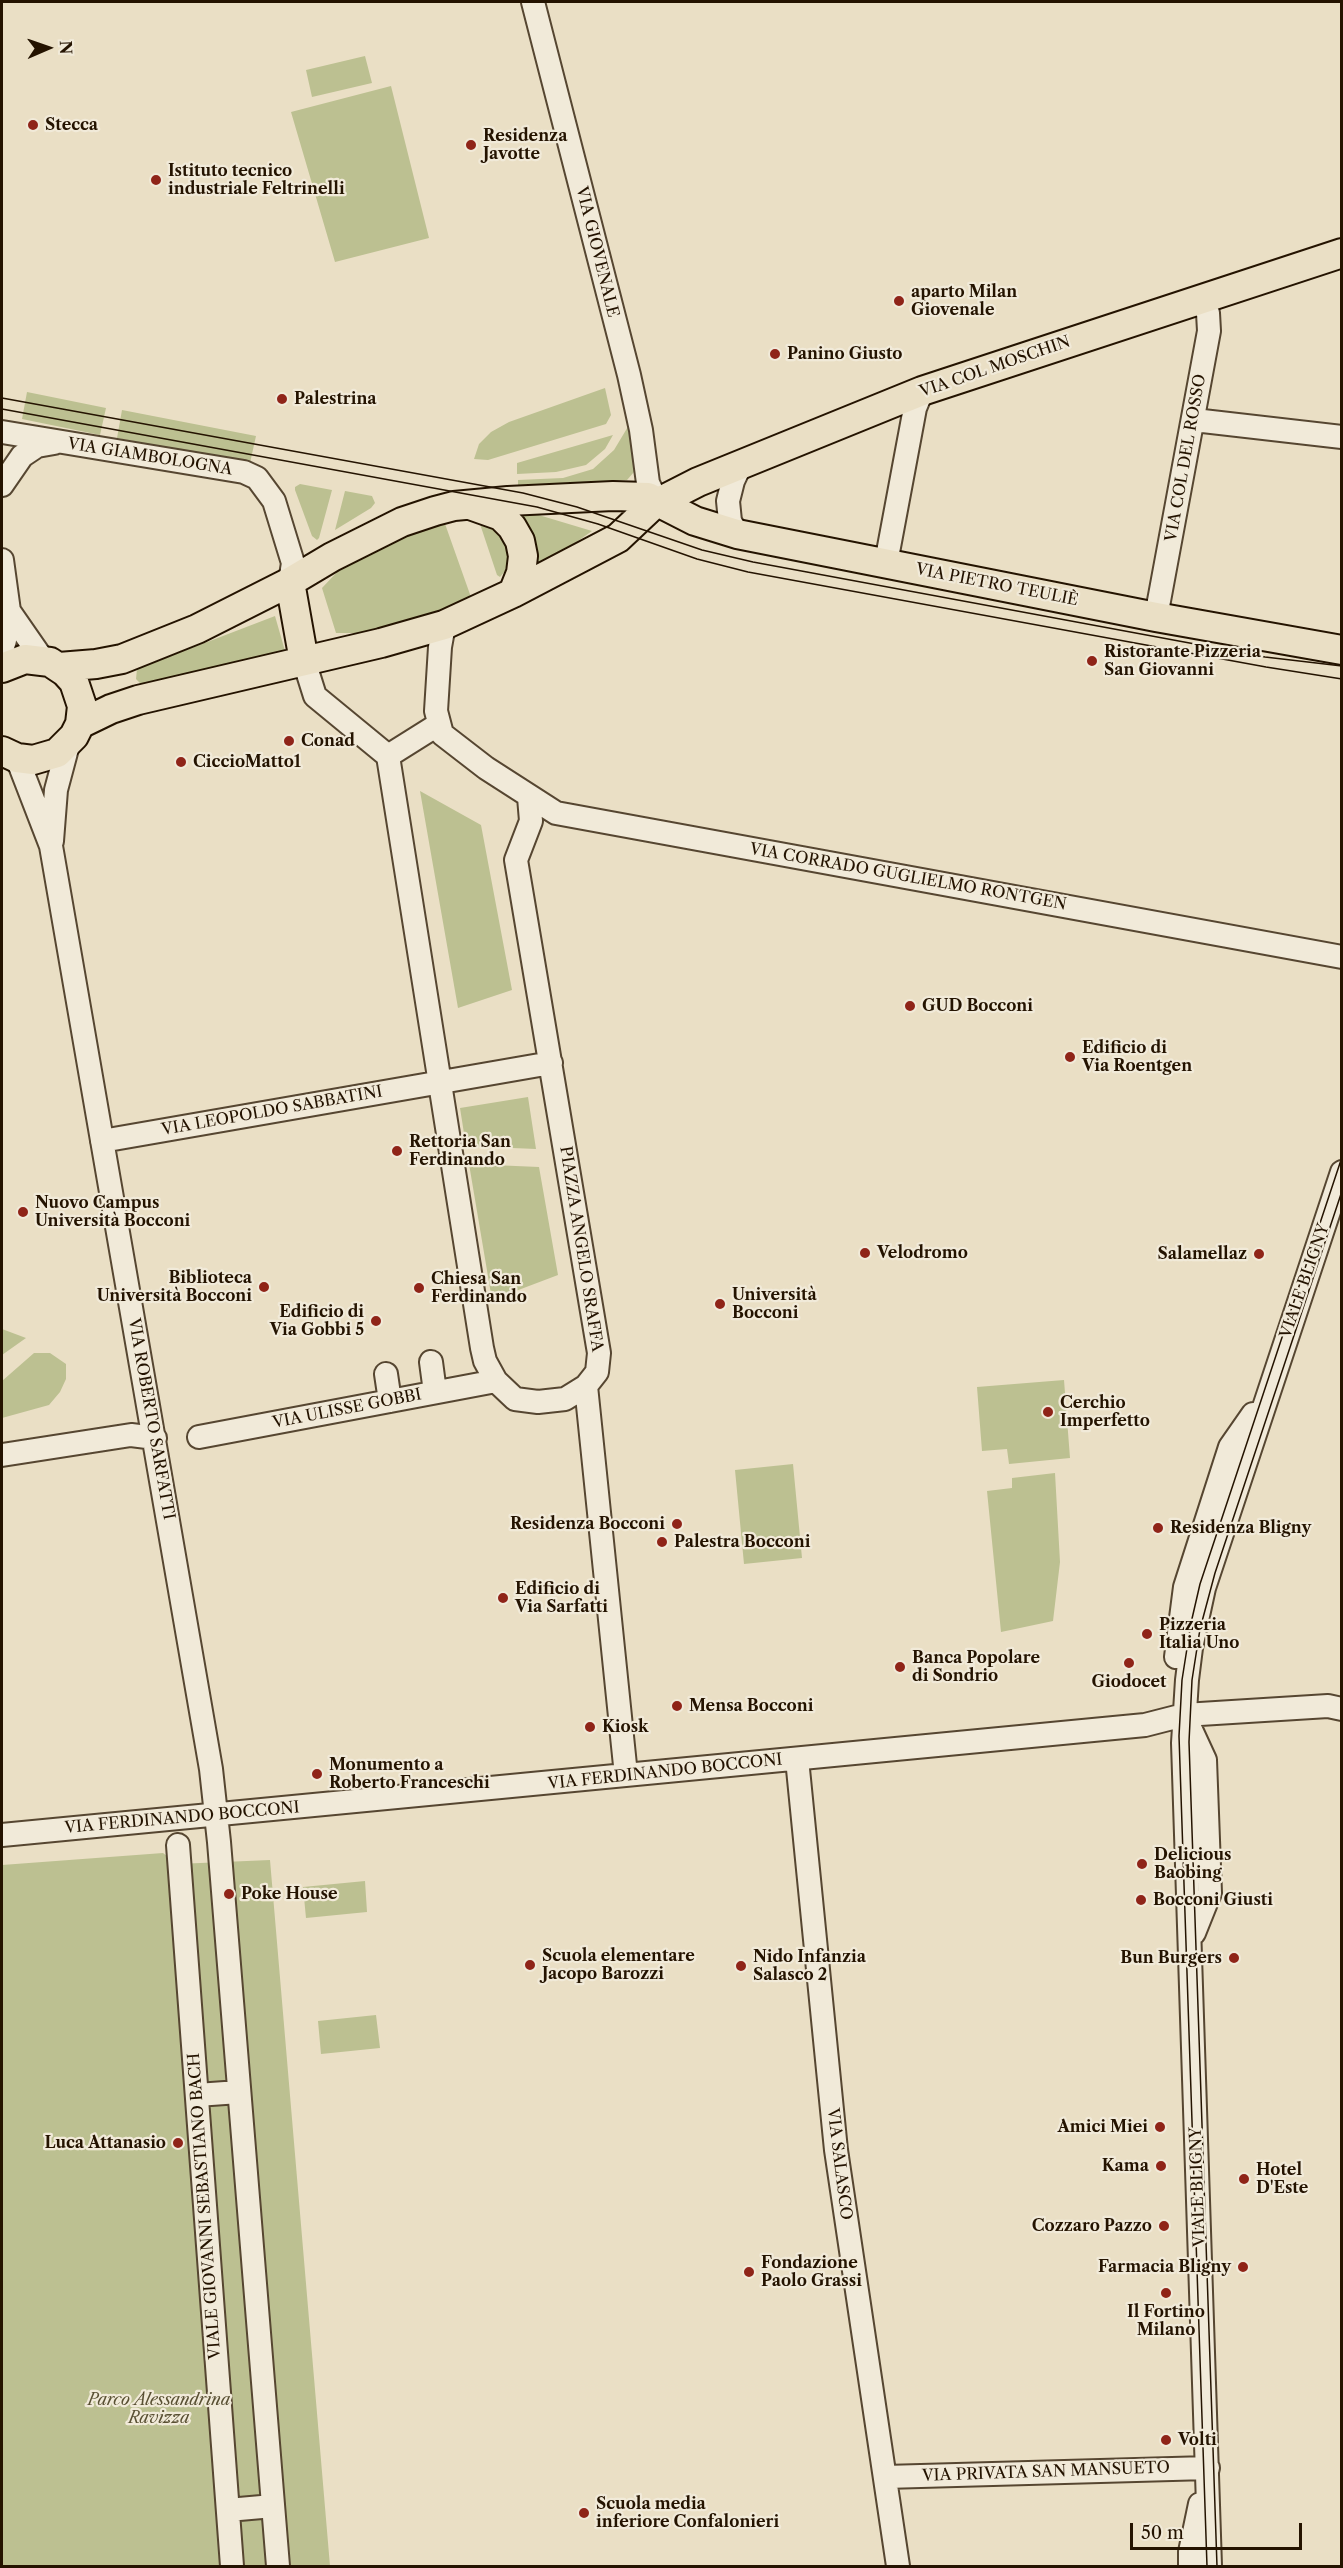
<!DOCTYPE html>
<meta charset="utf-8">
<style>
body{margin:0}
#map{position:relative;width:1343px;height:2568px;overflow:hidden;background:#eadfc5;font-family:"Libre Caslon Text",serif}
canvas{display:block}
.frame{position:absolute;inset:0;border:3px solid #241300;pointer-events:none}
.north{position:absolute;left:18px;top:18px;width:60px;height:60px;-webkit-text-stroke:4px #f1ead9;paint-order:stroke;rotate:88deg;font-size:16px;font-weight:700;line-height:24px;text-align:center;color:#241300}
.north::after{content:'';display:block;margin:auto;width:21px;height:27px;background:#241300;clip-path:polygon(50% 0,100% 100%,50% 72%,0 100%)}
.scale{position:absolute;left:1130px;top:2523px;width:172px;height:27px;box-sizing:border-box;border:3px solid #241300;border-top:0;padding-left:8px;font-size:18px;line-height:21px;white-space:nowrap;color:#241300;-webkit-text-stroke:4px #f1ead9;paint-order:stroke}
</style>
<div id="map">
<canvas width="1343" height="2568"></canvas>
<div class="frame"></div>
<div class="north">N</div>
<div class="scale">50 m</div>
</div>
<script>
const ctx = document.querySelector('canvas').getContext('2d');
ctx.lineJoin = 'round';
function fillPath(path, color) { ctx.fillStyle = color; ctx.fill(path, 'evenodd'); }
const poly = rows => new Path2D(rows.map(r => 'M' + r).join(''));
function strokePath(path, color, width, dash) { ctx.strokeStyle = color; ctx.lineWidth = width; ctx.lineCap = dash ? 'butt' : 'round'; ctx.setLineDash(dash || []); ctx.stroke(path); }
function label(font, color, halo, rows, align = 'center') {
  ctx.font = font + ' "Libre Caslon Text",serif'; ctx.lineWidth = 4.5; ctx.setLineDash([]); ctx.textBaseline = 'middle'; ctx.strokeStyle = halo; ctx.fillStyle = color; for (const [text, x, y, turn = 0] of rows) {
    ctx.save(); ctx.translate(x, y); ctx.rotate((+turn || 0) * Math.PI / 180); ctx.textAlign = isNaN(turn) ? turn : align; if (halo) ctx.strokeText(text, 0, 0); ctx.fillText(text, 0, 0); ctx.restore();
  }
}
const green = poly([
 [365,56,372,83,312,97,306,70],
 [391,86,429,238,335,262,291,112],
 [605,388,611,415,606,424,488,460,474,459,479,444,491,432,509,422],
 [27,392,106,408,100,435,22,419],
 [122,410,256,436,250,463,117,438],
 [634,423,634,472,627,480,518,485,518,480,563,478,593,469,614,450,629,425],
 [613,435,605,449,586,465,556,472,517,474,517,463],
 [300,484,332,490,319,538,317,540,312,536,295,490,295,487],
 [345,491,372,496,375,503,371,508,335,530],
 [532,513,592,531,568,548,534,565,509,514],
 [444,521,472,600,443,614,375,633,336,633,322,588,339,570,409,534],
 [482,522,496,527,510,552,505,571,500,577,497,575,480,524],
 [275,616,285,651,143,686,136,679,137,669],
 [420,791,481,825,512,990,458,1008],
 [528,1097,536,1149,466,1146,460,1108],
 [469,1164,539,1167,558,1275,492,1300],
 [2,1329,26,1338,2,1355],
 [34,1353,50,1353,66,1364,66,1379,60,1392,49,1405,2,1418,2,1381],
 [1064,1380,1070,1458,1009,1464,1007,1449,982,1451,977,1387],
 [793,1464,802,1558,744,1564,735,1470],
 [1055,1473,1060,1562,1053,1621,1001,1632,987,1491,1012,1488,1012,1478],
 [163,1853,177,1864,270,1860,330,2566,2,2566,2,1865],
 [365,1881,367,1912,306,1918,303,1887],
 [376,2015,380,2048,321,2054,318,2021]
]);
const minor = poly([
 [533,2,629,375,641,430,648,483,657,502],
 [1194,420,1342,437],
 [2,432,244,472,257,478,274,501,293,563,290,582],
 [2,485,22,456,37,446,54,443],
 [737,534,730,521,728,501,733,481,741,464],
 [2,560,9,611,5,640,2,650],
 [886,563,915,408,922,391],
 [9,611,43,660],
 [1156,617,1209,331,1208,313,1201,301],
 [444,625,440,647,436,711,442,734,486,768,556,813,1342,957],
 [304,661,315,696,388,756],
 [388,756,482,1348,485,1361,496,1381,515,1399,538,1402,565,1399,586,1386,597,1372,599,1353,516,860,531,821,529,797],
 [388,756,439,724],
 [17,758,51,846,211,1769,219,1842,278,2566],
 [52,841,56,790,68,745],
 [102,1141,551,1063],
 [431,1362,435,1392],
 [386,1374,390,1401],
 [586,1386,626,1775],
 [199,1437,496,1381],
 [2,1455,131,1435,155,1438],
 [1176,1657,1185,1587,1230,1447,1253,1414],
 [1187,1721,1205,1760,1210,1893,1194,1933],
 [797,1759,836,2150,898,2566],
 [2,1835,1145,1725,1184,1715,1328,1706,1342,1709],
 [178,1845,232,2566],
 [197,2095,239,2092],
 [885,2477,1208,2468],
 [228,2510,273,2506],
 [1190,2566,1190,2552,1200,2504],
 [1210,2566,1183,1743,1187,1680,1191,1648,1204,1588,1342,1172]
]);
const major = poly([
 [470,505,501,516,512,527,520,541,523,556,521,573,513,593],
 [290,582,304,661],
 [59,667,96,664,122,659,197,629,290,582,332,557,402,522,435,511,454,506,508,501,613,496,648,497,695,521,737,534,1156,617,1342,650],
 [2,668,25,659,50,662,65,672,74,682,82,706,80,724,74,736,57,753,33,760,17,758,2,751],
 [80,724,111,709,138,700,381,643,444,625,513,593,618,538,653,505,698,482,922,391,1342,253]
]);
const tram = poly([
 [2,398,523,493,577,507,702,550,753,562,1265,657,1342,666],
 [2,409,537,507,598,524,697,559,748,572,1266,667,1342,679],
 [1207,2566,1179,1736,1182,1680,1191,1623,1200,1584,1342,1157],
 [1217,2566,1189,1742,1192,1680,1200,1629,1215,1573,1342,1191]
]);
const markers = [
 [33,125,6,"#8f2418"],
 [471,145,6,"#8f2418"],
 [156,180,6,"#8f2418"],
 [899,301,6,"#8f2418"],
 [775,354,6,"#8f2418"],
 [282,399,6,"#8f2418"],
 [1092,661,6,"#8f2418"],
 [289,741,6,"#8f2418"],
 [181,762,6,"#8f2418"],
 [910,1006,6,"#8f2418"],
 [1070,1057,6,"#8f2418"],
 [397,1151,6,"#8f2418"],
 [23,1212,6,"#8f2418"],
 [865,1253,6,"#8f2418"],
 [1259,1254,6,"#8f2418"],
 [264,1287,6,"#8f2418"],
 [419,1288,6,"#8f2418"],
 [720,1304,6,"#8f2418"],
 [376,1321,6,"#8f2418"],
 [1048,1412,6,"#8f2418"],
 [677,1524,6,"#8f2418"],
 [1158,1528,6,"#8f2418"],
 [662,1542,6,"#8f2418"],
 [503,1598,6,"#8f2418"],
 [1147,1634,6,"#8f2418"],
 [1129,1663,6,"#8f2418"],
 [900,1667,6,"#8f2418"],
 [677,1706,6,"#8f2418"],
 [590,1727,6,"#8f2418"],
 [317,1774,6,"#8f2418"],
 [1142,1864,6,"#8f2418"],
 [229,1894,6,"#8f2418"],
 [1141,1900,6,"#8f2418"],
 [1234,1958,6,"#8f2418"],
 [530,1965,6,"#8f2418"],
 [741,1966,6,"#8f2418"],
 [1160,2127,6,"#8f2418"],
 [178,2143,6,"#8f2418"],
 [1161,2166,6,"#8f2418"],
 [1244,2179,6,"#8f2418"],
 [1164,2226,6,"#8f2418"],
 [1243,2267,6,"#8f2418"],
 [749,2272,6,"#8f2418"],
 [1166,2293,6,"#8f2418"],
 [1166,2440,6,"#8f2418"],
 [584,2513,6,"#8f2418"]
];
const poiNames = [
 ["Stecca",45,125],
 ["Residenza",483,136],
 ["Javotte",483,154],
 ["Istituto tecnico",168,171],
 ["industriale Feltrinelli",168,189],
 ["aparto Milan",911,292],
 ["Giovenale",911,310],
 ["Panino Giusto",787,354],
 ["Palestrina",294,399],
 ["Ristorante Pizzeria",1104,652],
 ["San Giovanni",1104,670],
 ["Conad",301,741],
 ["CiccioMatto1",193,762],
 ["GUD Bocconi",922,1006],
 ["Edificio di",1082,1048],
 ["Via Roentgen",1082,1066],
 ["Rettoria San",409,1142],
 ["Ferdinando",409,1160],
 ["Nuovo Campus",35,1203],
 ["Università Bocconi",35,1221],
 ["Velodromo",877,1253],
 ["Salamellaz",1247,1254,"right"],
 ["Biblioteca",252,1278,"right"],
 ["Università Bocconi",252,1296,"right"],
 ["Chiesa San",431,1279],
 ["Ferdinando",431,1297],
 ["Università",732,1295],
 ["Bocconi",732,1313],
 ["Edificio di",364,1312,"right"],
 ["Via Gobbi 5",364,1330,"right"],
 ["Cerchio",1060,1403],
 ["Imperfetto",1060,1421],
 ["Residenza Bocconi",665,1524,"right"],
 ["Residenza Bligny",1170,1528],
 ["Palestra Bocconi",674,1542],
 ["Edificio di",515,1589],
 ["Via Sarfatti",515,1607],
 ["Pizzeria",1159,1625],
 ["Italia Uno",1159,1643],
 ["Banca Popolare",912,1658],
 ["di Sondrio",912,1676],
 ["Giodocet",1129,1682,"center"],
 ["Mensa Bocconi",689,1706],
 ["Kiosk",602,1727],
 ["Monumento a",329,1765],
 ["Roberto Franceschi",329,1783],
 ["Delicious",1154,1855],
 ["Baobing",1154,1873],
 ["Poke House",241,1894],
 ["Bocconi Giusti",1153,1900],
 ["Scuola elementare",542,1956],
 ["Jacopo Barozzi",542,1974],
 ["Nido Infanzia",753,1957],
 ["Salasco 2",753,1975],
 ["Bun Burgers",1222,1958,"right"],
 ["Amici Miei",1148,2127,"right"],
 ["Luca Attanasio",166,2143,"right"],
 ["Kama",1149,2166,"right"],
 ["Hotel",1256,2170],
 ["D'Este",1256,2188],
 ["Cozzaro Pazzo",1152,2226,"right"],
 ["Fondazione",761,2263],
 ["Paolo Grassi",761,2281],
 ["Farmacia Bligny",1231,2267,"right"],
 ["Il Fortino",1166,2312,"center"],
 ["Milano",1166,2330,"center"],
 ["Volti",1178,2440],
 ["Scuola media",596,2504],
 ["inferiore Confalonieri",596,2522]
];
const streetNames = [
 ["VIA GIOVENALE",597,252,76],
 ["VIA COL MOSCHIN",995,367,-19],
 ["VIA GIAMBOLOGNA",150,457,9],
 ["VIA COL DEL ROSSO",1186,458,-80],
 ["VIA PIETRO TEULIÈ",997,585,11],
 ["VIA CORRADO GUGLIELMO RONTGEN",908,877,10],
 ["VIA LEOPOLDO SABBATINI",272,1111,-10],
 ["PIAZZA ANGELO SRAFFA",581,1249,81],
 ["VIALE BLIGNY",1305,1281,-71],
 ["VIA ULISSE GOBBI",347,1409,-11],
 ["VIA ROBERTO SARFATTI",151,1419,80],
 ["VIA FERDINANDO BOCCONI",665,1772,-6],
 ["VIA FERDINANDO BOCCONI",182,1818,-5],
 ["VIA SALASCO",839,2164,83],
 ["VIALE BLIGNY",1198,2187,-92],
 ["VIALE GIOVANNI SEBASTIANO BACH",205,2206,-94],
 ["VIA PRIVATA SAN MANSUETO",1046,2472,-2]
];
const parkNames = [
 ["Parco Alessandrina",159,2400],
 ["Ravizza",159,2418]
];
fillPath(green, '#bcc091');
strokePath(minor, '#564631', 26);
strokePath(major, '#241300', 32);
strokePath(minor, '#f1ead9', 22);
strokePath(major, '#eadfc5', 28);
strokePath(tram, '#241300', 1.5);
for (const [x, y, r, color] of markers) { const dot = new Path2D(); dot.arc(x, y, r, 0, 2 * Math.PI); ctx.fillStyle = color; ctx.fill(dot); strokePath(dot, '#f1ead9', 2); }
label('bold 16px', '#241300', '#f1ead9', poiNames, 'left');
label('16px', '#241300', '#f1ead9', streetNames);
label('italic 16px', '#595033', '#f1ead9', parkNames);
</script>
